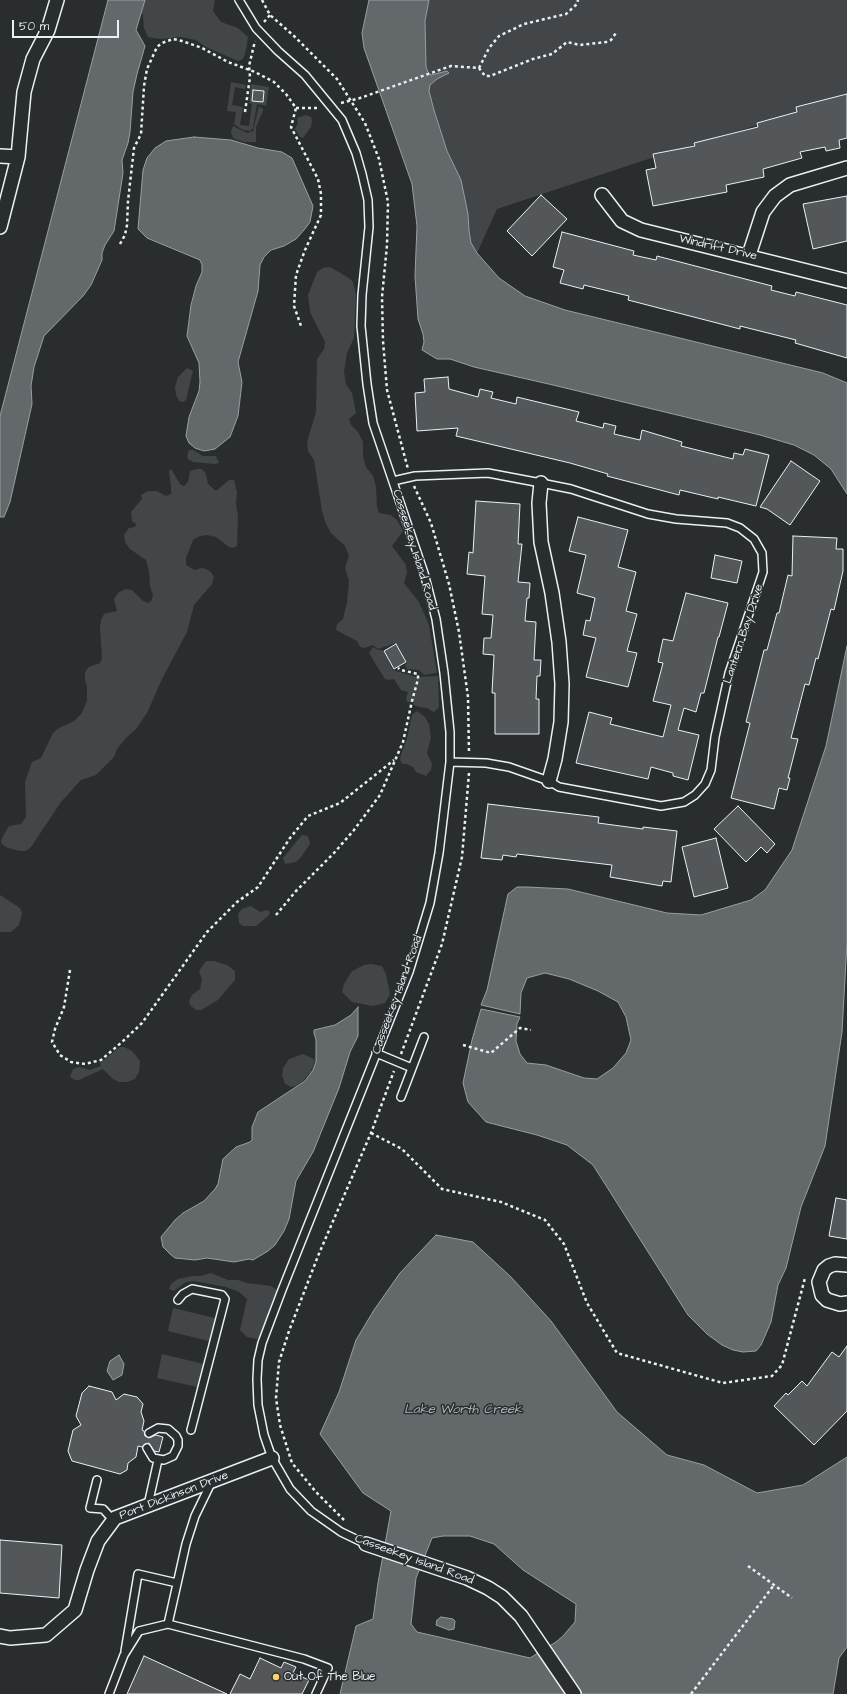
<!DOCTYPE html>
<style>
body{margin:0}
#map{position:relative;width:847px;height:1694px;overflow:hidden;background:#2a2d2e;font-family:"Architects Daughter",sans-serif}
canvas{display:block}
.scale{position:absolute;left:12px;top:20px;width:107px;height:18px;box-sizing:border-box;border:2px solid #e8f1f8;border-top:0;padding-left:5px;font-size:12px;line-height:14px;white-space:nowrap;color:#e8f1f8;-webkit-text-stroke:3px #2a2d2e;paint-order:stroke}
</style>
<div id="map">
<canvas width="847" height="1694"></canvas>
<div class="scale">50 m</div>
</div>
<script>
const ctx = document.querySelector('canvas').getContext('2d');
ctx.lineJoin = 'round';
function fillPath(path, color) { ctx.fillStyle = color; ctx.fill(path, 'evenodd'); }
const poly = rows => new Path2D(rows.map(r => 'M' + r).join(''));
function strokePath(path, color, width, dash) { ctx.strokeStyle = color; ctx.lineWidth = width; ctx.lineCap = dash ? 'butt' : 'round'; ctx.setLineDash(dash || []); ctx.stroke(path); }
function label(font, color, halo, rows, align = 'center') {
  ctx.font = font + ' "Architects Daughter",sans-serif'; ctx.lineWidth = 3; ctx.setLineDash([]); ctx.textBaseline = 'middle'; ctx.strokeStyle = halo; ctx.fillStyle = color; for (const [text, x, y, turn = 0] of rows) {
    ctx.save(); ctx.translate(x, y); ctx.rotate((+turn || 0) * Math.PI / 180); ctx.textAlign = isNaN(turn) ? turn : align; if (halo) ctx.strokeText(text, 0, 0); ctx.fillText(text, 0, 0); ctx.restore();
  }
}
const green = poly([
 [137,0,215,0,213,11,221,22,238,28,248,37,246,50,243,59,238,61,206,47,196,40,181,37,160,39,148,37,144,28,143,16],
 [429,0,847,0,847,97,639,162,497,209,477,253,471,243,469,231,468,214,461,180,447,151,429,91,430,85,437,79,446,75,447,71,431,75,428,72,426,67,425,21],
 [231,82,246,85,245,89,235,87,232,105,243,107,240,125,249,126,252,104,249,103,251,84,269,87,266,106,257,104,253,128,250,131,243,130,234,124,236,112,227,111],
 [259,106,263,109,263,111,256,127,256,142,244,142,233,138,231,132,233,126,247,133,253,131],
 [306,115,311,117,312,121,311,127,303,138,300,137,295,129,298,123,297,118],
 [330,267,349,278,353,282,356,295,354,338,347,353,344,371,346,384,352,393,356,413,349,419,351,425,358,432,363,442,363,456,366,467,373,476,376,487,377,507,379,513,391,515,397,520,403,531,392,546,406,565,407,573,404,583,419,602,429,625,437,673,424,675,419,670,407,669,405,665,407,663,396,643,378,649,373,645,364,648,360,647,357,641,336,630,337,624,343,619,347,602,349,581,345,568,349,556,345,546,331,533,326,524,322,511,314,460,308,451,307,442,316,412,317,359,324,349,325,342,310,312,308,295,317,272,323,268],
 [187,368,193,371,192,375,186,400,183,402,179,401,176,395,175,387,178,377],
 [189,450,193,450,203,456,216,456,219,463,215,464,193,462,188,459,187,456],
 [171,469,180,484,184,486,188,482,190,471,197,469,202,469,206,474,208,484,216,491,229,480,234,480,237,492,236,504,238,516,237,546,233,548,229,547,216,537,207,535,200,536,193,540,186,558,186,565,195,570,201,568,206,569,211,572,214,577,212,584,194,605,187,632,162,679,147,713,136,729,126,738,117,749,114,757,96,775,81,780,61,802,31,847,26,851,20,851,8,848,3,845,1,842,3,836,9,826,21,824,26,817,25,782,32,762,41,758,53,733,59,728,74,721,82,713,87,700,87,686,85,680,85,672,89,667,100,663,102,659,100,628,101,620,104,614,117,611,114,599,118,593,125,589,132,590,143,601,148,603,151,601,153,595,150,586,149,571,146,560,130,549,125,542,124,535,129,528,135,527,136,524,132,521,131,512,142,499,141,495,148,491,157,491,166,496,171,494,171,485,169,471],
 [373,647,378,650,383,650,393,670,416,677,438,676,439,707,434,712,427,708,419,707,414,705,413,702,407,702,406,698,408,692,401,690,394,679,389,680,385,679,378,668,369,653],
 [417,711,425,717,429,724,431,738,427,753,432,764,431,770,426,776,416,772,413,767,407,764,403,764,401,762,400,758,407,738,412,715],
 [302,835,308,836,310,844,301,857,296,862,285,864,283,858],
 [0,895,20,908,22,913,19,925,11,932,0,932],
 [251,906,260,912,267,910,270,912,269,915,256,926,243,926,239,923,238,914,242,909],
 [206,961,214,961,227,965,235,971,235,980,218,1000,201,1010,196,1010,190,1005,189,1001,192,995,200,989,202,979,199,971],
 [371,964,382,966,386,974,390,994,385,1003,373,1006,352,1002,342,992,344,984,352,971,364,965],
 [120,1047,124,1047,132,1051,140,1061,139,1072,135,1079,127,1082,119,1082,113,1079,103,1069,79,1080,75,1080,70,1077,73,1069,80,1067,90,1070,101,1066,100,1063],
 [303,1054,314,1059,315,1062,311,1071,303,1081,296,1086,291,1087,285,1084,282,1076,283,1068,289,1059],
 [211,1273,228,1280,238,1280,247,1283,271,1286,277,1290,262,1334,257,1339,247,1337,240,1330,247,1299,239,1292,226,1287,194,1281,186,1282,174,1291,169,1289,171,1284,178,1279,192,1276,200,1276],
 [173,1308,223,1320,217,1343,168,1331],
 [162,1354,212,1366,206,1389,157,1378]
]);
const water = poly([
 [108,0,145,0,136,30,145,46,137,74,133,92,130,132,128,143,122,160,123,173,114,231,105,245,102,253,102,260,91,285,83,296,44,336,34,367,31,386,32,404,10,502,4,517,0,517,0,416,108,0],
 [369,0,429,0,425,21,426,67,428,72,431,75,447,71,449,73,437,79,430,85,429,91,434,110,447,151,461,180,468,214,469,231,471,243,477,253,499,278,525,296,565,310,823,373,847,383,847,494,831,469,814,455,794,445,760,435,553,385,474,367,450,359,437,359,422,350,424,342,423,334,418,319,415,276,417,226,412,184,364,48,362,33,369,0],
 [194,137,231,140,258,148,282,152,292,158,313,206,310,222,304,230,296,239,284,246,271,250,264,257,260,265,258,291,238,362,242,382,238,416,230,437,215,449,204,451,195,448,189,443,186,436,189,417,199,391,200,382,199,363,187,336,191,305,196,286,202,272,202,265,200,260,147,238,138,229,143,170,147,158,155,148,166,141,194,137],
 [847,646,847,942,842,1032,825,1146,801,1207,786,1268,778,1285,771,1322,761,1345,756,1351,743,1352,733,1350,722,1345,707,1334,688,1315,593,1165,567,1145,537,1135,486,1122,468,1102,463,1083,472,1040,481,1009,520,1017,517,1024,516,1041,520,1054,527,1063,546,1065,584,1078,597,1079,613,1068,626,1053,631,1040,626,1017,618,1002,598,991,569,979,545,973,527,978,521,993,520,1014,481,1005,487,990,508,894,517,887,527,887,568,889,667,913,701,915,751,900,765,890,792,850,826,746,847,646],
 [358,1007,358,1036,350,1052,339,1088,313,1152,296,1181,289,1219,284,1231,275,1245,268,1251,253,1260,249,1259,234,1262,207,1258,195,1260,175,1258,170,1254,163,1247,161,1237,175,1220,183,1213,204,1201,215,1189,218,1184,223,1159,236,1147,250,1142,252,1140,252,1127,258,1112,305,1081,313,1070,316,1062,316,1040,314,1033,314,1030,335,1025,351,1015,358,1007],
 [436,1235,473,1242,511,1277,551,1321,617,1412,667,1455,704,1465,757,1493,803,1485,847,1457,847,1647,839,1658,833,1694,340,1694,356,1626,373,1619,378,1583,391,1511,363,1493,320,1434,339,1392,356,1340,374,1310,400,1273,436,1235],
 [443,1536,470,1536,494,1544,523,1570,576,1604,575,1622,563,1636,556,1642,530,1658,417,1632,411,1624,416,1578,432,1538,443,1536],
 [119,1355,124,1364,122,1375,113,1380,107,1371,110,1361,119,1355],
 [441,1617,453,1619,455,1621,454,1629,449,1630,436,1625,437,1620,441,1617]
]);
const building = poly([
 [253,90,264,91,263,102,252,101,253,90],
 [847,94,847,138,839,140,840,148,826,151,825,147,800,152,802,158,763,169,764,177,726,185,727,192,653,206,646,170,656,168,653,154,695,146,694,143,758,127,757,123,797,112,796,107,847,94],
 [541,195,567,219,532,256,507,231,541,195],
 [847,196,847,241,813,249,803,204,847,196],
 [562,232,634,251,633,255,656,260,657,256,772,286,771,290,795,296,796,292,847,305,847,358,795,343,796,340,740,326,740,329,717,323,628,300,629,296,584,285,583,289,560,283,564,270,553,267,562,232],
 [448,377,449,389,478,397,480,389,493,392,491,398,516,404,517,397,579,412,576,421,603,428,604,423,616,426,614,434,640,440,642,430,682,442,681,446,733,459,734,453,743,455,745,449,769,455,756,506,718,497,718,499,680,490,679,495,645,486,607,476,608,474,570,463,456,436,458,428,417,431,415,393,425,392,424,379,448,377],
 [791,461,820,481,790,525,767,509,760,507,791,461],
 [476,501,520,504,518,544,522,544,518,582,530,583,529,598,527,598,525,621,536,622,534,660,541,660,540,676,537,676,536,699,539,699,539,734,495,734,495,693,492,693,494,655,483,654,484,638,491,638,493,615,482,614,485,576,467,574,469,552,473,553,476,501],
 [578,517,628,530,618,567,636,572,626,611,637,614,627,651,637,653,628,687,586,677,596,638,583,635,586,620,590,621,595,598,577,593,586,555,569,551,578,517],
 [793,536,837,538,836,549,843,549,843,571,834,610,831,609,818,659,816,658,809,685,805,684,791,738,798,739,788,778,790,778,787,790,779,788,774,809,731,798,750,723,746,722,764,650,767,650,777,613,779,613,788,575,792,576,793,536],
 [715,555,742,561,737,583,711,578,715,555],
 [686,593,728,603,719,637,718,637,704,693,701,693,696,712,684,708,678,730,699,735,688,780,673,776,673,773,651,767,648,779,576,763,589,712,612,718,610,724,663,737,671,705,653,701,663,663,658,662,663,639,673,641,686,593],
 [396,644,406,662,394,669,384,651,396,644],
 [488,804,599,817,598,823,643,829,643,827,677,831,671,882,663,881,662,886,610,877,612,865,517,854,516,857,503,855,502,860,481,858,488,804],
 [738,806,775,844,767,853,761,847,746,862,714,829,738,806],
 [716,838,728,888,694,897,682,847,716,838],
 [836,1198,847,1200,847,1239,829,1236,836,1198],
 [847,1346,847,1411,814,1445,774,1406,786,1393,788,1395,802,1381,807,1386,832,1352,839,1357,847,1346],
 [89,1386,112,1392,116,1400,124,1394,137,1397,143,1404,141,1412,144,1421,142,1430,144,1431,145,1436,149,1438,156,1435,163,1437,159,1452,154,1451,149,1443,145,1444,142,1447,138,1446,136,1457,128,1463,127,1470,120,1474,72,1461,68,1451,73,1430,81,1425,76,1416,82,1393,89,1386],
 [0,1540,62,1545,59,1598,0,1593,0,1540],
 [144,1656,227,1694,127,1694,144,1656],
 [260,1658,281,1668,284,1662,296,1667,293,1673,309,1680,302,1694,230,1694,240,1674,250,1679,260,1658]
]);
const path = poly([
 [262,0,270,15,294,36,337,79,365,123,379,159,388,202,387,245,382,297,383,341,387,390,408,469],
 [264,22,270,15],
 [479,68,489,48,499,36,524,24,566,14,577,4,578,0],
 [341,103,360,98,451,66,479,68,485,76,490,76,533,59,552,54,567,42,580,45,606,42,611,40,616,33],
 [296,108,319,108],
 [245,112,250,77,249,66,255,41],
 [120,244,125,235,127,225,128,201,134,148,141,134,144,86,147,69,157,47,162,43,173,39,182,41,202,48,228,62,255,72,274,82,286,94,296,108,291,127,318,179,321,194,321,215,305,250,296,275,294,306,301,326],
 [414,486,431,523,449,584,459,632,468,697,469,754],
 [276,915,296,891,334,853,354,830,380,795,403,742,412,701,418,679,418,674,401,670,398,668],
 [70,970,64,1007,55,1029,52,1042,60,1055,71,1062,85,1064,101,1060,122,1042,142,1023,207,932,237,902,258,887,290,838,308,816,340,803,394,760],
 [463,1045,491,1053,520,1028,531,1030],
 [401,1054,442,944,462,857,469,773],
 [371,1133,402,1149,442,1189,501,1202,545,1220,564,1244,587,1303,617,1353,723,1383,772,1376,782,1365,805,1278],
 [344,1520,316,1492,292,1463,280,1425,276,1398,279,1362,289,1331,318,1256,371,1133,394,1071],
 [748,1566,792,1598],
 [691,1694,774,1585]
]);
const lane = poly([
 [239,0,256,28,278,51,305,75,342,120,356,153,362,174,368,200,369,227,362,295,361,326,367,384,373,423,424,573,436,619,444,673,450,732,450,762,439,853,430,903,409,972,282,1290,262,1343,258,1360,257,1379,258,1405,264,1435,272,1458,290,1489,311,1511,341,1532,366,1544],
 [393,481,415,476,488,473,541,483,571,489,648,514,676,519,727,523,740,528,754,539,762,553,763,572,729,673,715,737,711,770,705,784,695,795,684,802,661,806,559,787,549,781,509,767,486,763,450,762],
 [376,1053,412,1068],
 [401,1097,424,1037],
 [178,1300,183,1294,192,1289,222,1295,225,1299,191,1430],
 [147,1448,153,1458,164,1460,173,1456,178,1446,178,1440,176,1436,168,1429,158,1428,149,1433],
 [97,1480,90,1508,103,1509,114,1521],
 [148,1505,158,1460],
 [168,1624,186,1544,195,1516,212,1481],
 [125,1651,138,1574,177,1583],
 [109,1694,124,1655,139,1631,168,1624,304,1659,328,1668,316,1694]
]);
const street = poly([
 [0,156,18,157],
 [602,195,622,221,641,230,847,281],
 [0,227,18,157,24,92,33,59,48,30,57,0],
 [749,255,763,212,775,196,790,185,847,168],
 [541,483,539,503,541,542,552,593,559,642,562,684,561,722,555,759,549,781],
 [847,1265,835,1264,829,1266,824,1270,819,1282,822,1295,827,1300,840,1304,847,1303],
 [366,1544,467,1578,488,1588,502,1597,521,1616,574,1694],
 [0,1636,10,1638,46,1635,75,1610,87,1570,98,1541,115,1518,272,1458]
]);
const markers = [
 [276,1677,4,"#ffd166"]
];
const streetNames = [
 ["Windrift Drive",718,248,13],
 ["Casseekey Island Road",414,550,73],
 ["Lantern Bay Drive",744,634,-72],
 ["Casseekey Island Road",398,995,-70],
 ["Port Dickinson Drive",174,1496,-21],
 ["Casseekey Island Road",414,1560,20]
];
const poiNames = [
 ["Out Of The Blue",284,1677]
];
const waterNames = [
 ["Lake Worth Creek",463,1410]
];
fillPath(green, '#424648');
fillPath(water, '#63686b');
strokePath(water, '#989fa3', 1);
fillPath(building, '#535759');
strokePath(building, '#e8f1f8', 1);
strokePath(lane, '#e8f1f8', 10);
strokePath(street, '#e8f1f8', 16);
strokePath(path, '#e8f1f8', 2.5, [3, 3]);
strokePath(lane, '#2a2d2e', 7);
strokePath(street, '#2a2d2e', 13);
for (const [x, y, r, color] of markers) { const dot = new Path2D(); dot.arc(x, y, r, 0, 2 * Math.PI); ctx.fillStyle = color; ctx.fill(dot); strokePath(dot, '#2a2d2e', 1.5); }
label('12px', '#e8f1f8', '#2a2d2e', streetNames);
label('12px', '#e8f1f8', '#2a2d2e', poiNames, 'left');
label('italic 13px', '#acb3b9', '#2a2d2e', waterNames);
</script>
